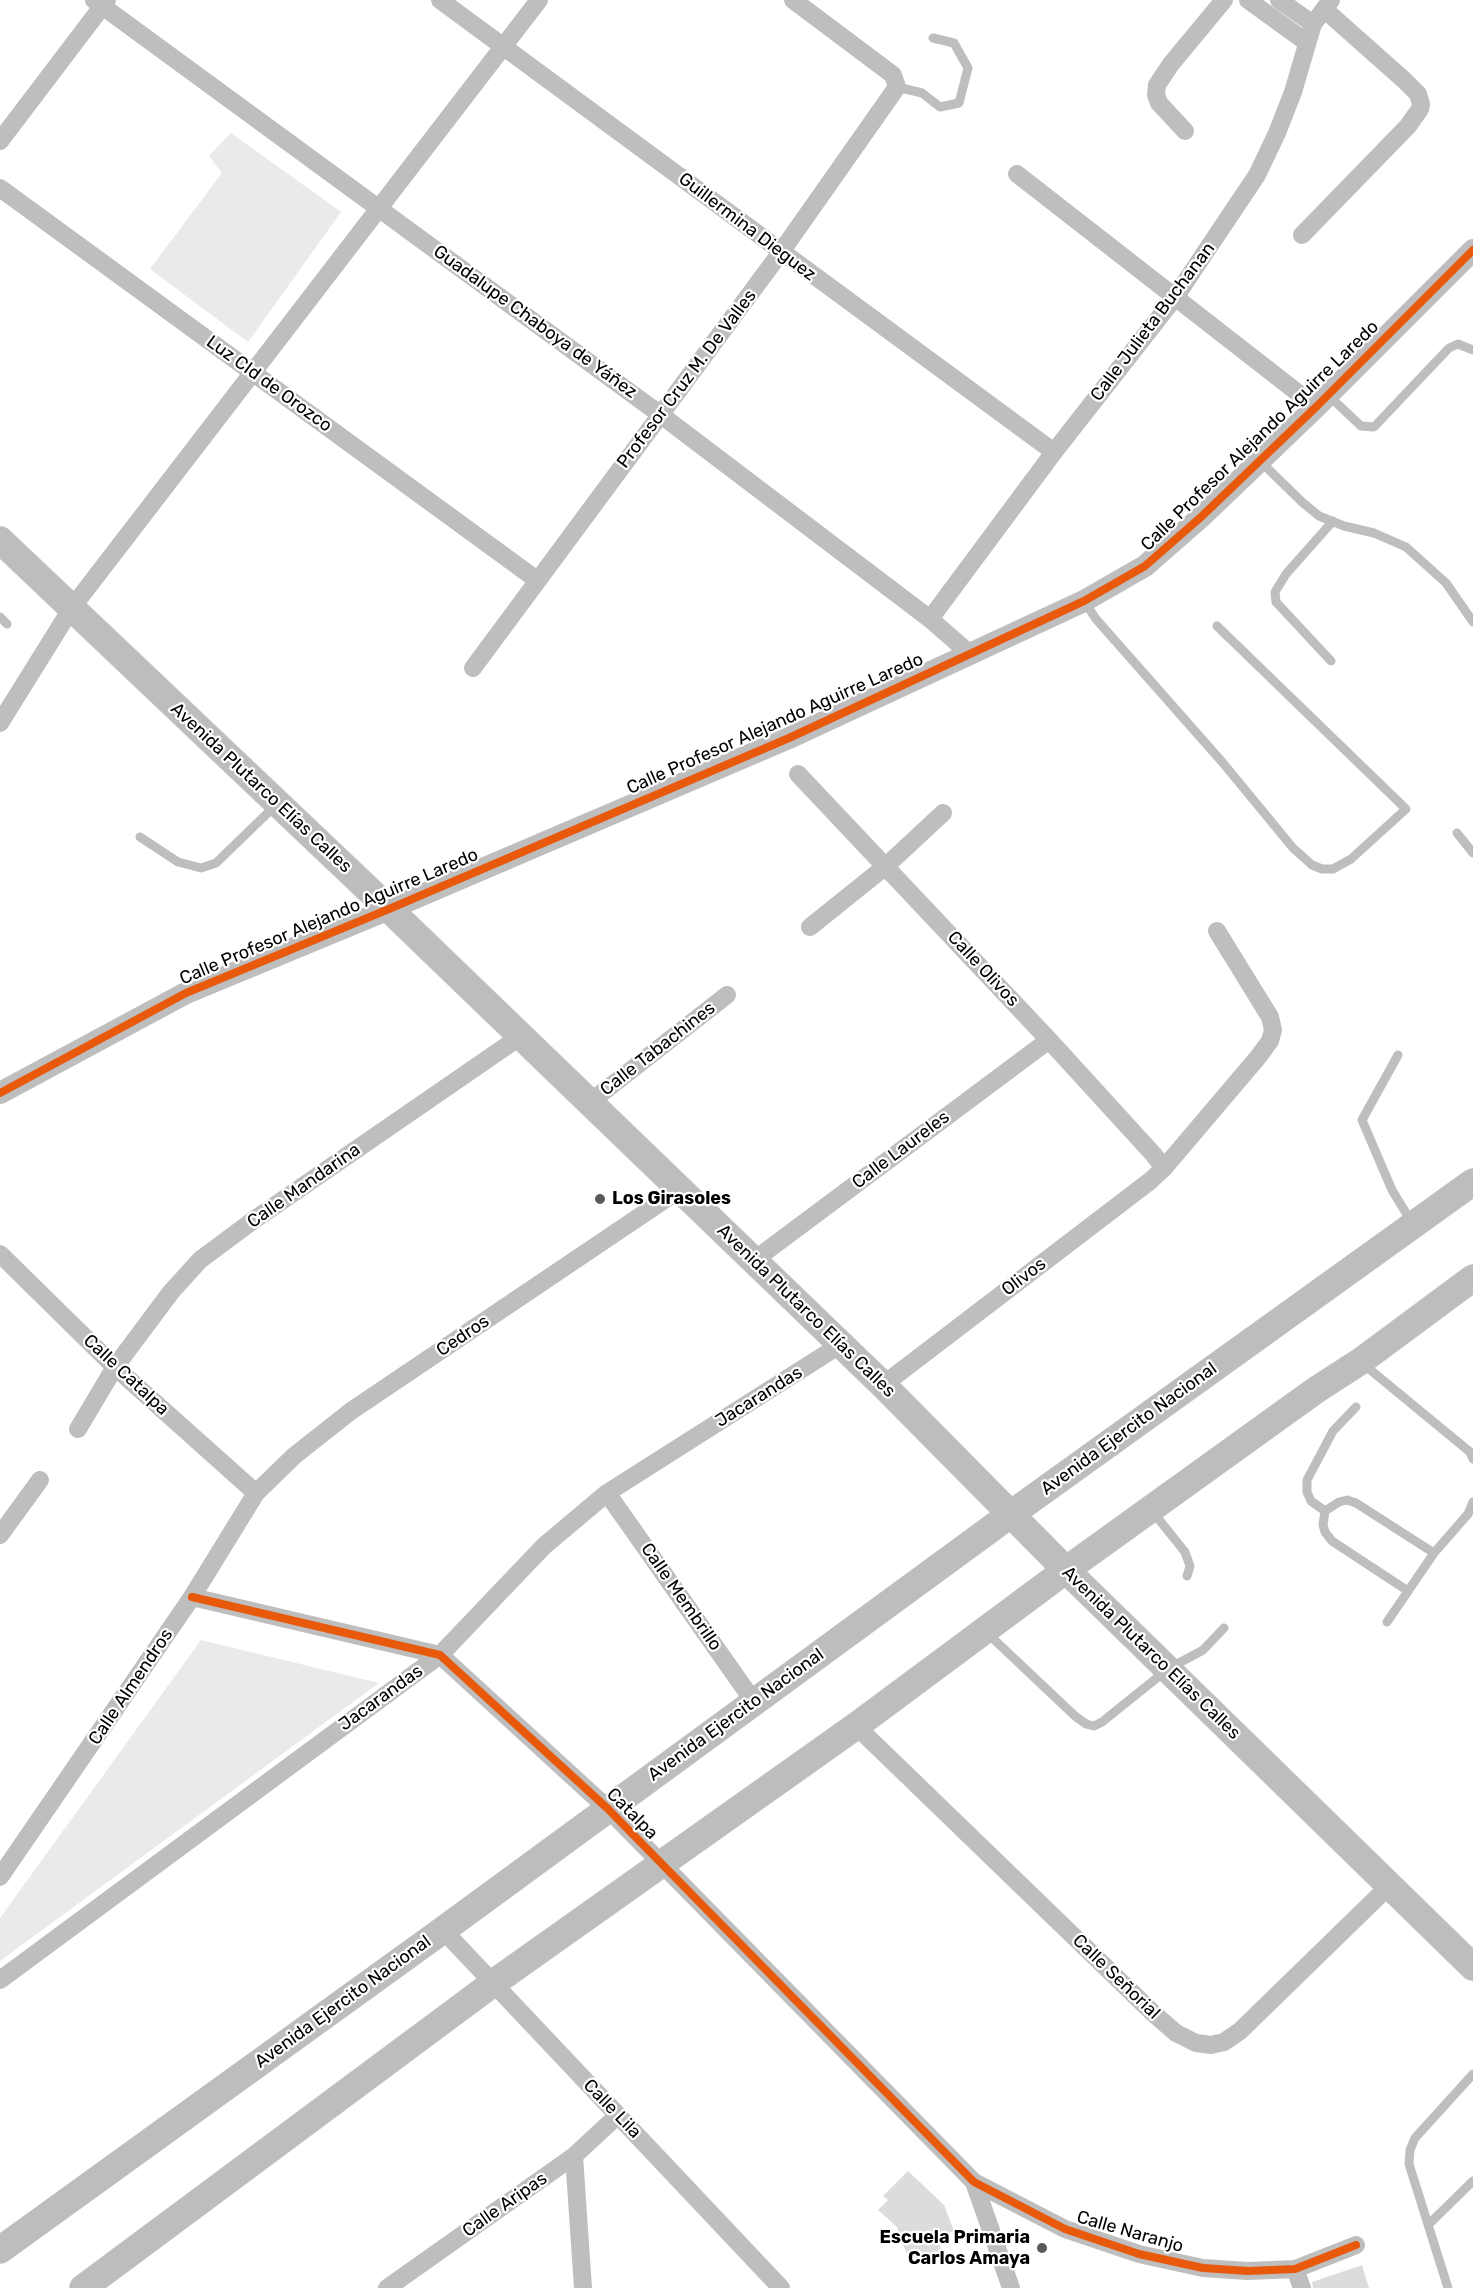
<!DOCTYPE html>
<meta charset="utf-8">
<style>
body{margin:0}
canvas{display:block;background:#fff}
</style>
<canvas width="1473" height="2288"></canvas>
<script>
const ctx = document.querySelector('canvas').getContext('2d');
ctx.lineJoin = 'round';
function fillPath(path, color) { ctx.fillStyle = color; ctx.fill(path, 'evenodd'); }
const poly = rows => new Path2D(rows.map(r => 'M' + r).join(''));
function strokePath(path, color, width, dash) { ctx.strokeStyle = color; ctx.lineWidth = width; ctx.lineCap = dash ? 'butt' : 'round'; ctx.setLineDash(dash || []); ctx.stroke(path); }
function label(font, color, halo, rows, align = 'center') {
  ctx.font = font + ' Rubik,sans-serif'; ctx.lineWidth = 4.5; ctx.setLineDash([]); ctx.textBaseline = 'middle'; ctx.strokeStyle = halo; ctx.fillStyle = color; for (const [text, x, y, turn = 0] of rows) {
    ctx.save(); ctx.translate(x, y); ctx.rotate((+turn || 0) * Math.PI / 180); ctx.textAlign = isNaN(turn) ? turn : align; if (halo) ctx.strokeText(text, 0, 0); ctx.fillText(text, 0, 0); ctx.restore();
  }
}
const green = poly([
 [231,133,341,212,248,342,150,269,222,173,209,156],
 [201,1640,379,1683,0,1961,0,1918]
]);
const building = poly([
 [908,2171,944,2205,954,2231,937,2238,943,2254,911,2266,897,2227,878,2210,888,2200,883,2196],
 [1362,2265,1369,2288,1313,2288,1312,2282]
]);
const service = poly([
 [897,87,922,93,940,107,959,103,968,68,954,43,933,38],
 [1328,395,1361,426,1374,427,1449,348,1458,344,1473,350],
 [1260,461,1302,502,1319,516,1344,526,1374,533,1406,547,1446,583,1473,622],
 [1084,601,1096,619,1223,763,1293,848,1312,865,1322,869,1333,869,1351,859,1406,809,1217,626],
 [0,617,7,624],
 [1331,661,1276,602,1275,592,1286,574,1333,521],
 [1457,833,1473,853],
 [140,837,178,862,201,868,216,863,276,805],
 [1398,1055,1362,1120,1392,1190,1412,1223],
 [1362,1363,1470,1452,1473,1459],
 [1152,1511,1185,1552,1190,1566,1187,1576],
 [1325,1511,1311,1501,1307,1492,1307,1480,1333,1431,1356,1407],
 [1408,1591,1332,1541,1325,1532,1323,1525,1325,1511,1339,1502,1347,1500,1356,1503,1434,1553],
 [1387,1622,1434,1553,1468,1514,1473,1502],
 [986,1632,1075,1716,1086,1724,1094,1726,1102,1722,1168,1669,1203,1650,1224,1628],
 [1428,2225,1473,2181],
 [1448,2288,1409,2164,1410,2150,1415,2138,1473,2074]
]);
const minor = poly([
 [94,0,661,415,930,619,969,653],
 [440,0,1054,452],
 [1248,0,1306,42],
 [1279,0,1313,24],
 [1185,131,1159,103,1156,95,1157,85,1171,64,1224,0],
 [0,141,107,0],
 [1017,174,1316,407],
 [0,188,537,580],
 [1302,235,1408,126,1420,109,1421,104,1418,94,1404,80,1324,9],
 [930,619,1054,452,1176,296,1257,175,1277,133,1293,92,1313,24,1331,0],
 [473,668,781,252,897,87,893,75,793,0],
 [0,723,71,609,539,0],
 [798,774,1049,1040,1154,1155,1164,1168],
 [810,927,886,866,943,813],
 [589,1103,727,995],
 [0,1254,115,1367,256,1493],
 [753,1261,1049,1040],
 [883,1385,1150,1181,1164,1168,1259,1056,1270,1041,1273,1030,1270,1017,1217,931],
 [78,1429,115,1367,171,1292,200,1260,251,1222,521,1036],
 [607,1493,754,1702],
 [0,1535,40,1480],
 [192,1597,440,1655,607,1808,974,2182,1065,2229,1139,2254,1203,2268,1248,2271,1295,2269,1356,2245],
 [856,1726,1153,2013,1176,2033,1196,2043,1211,2045,1224,2042,1240,2031,1390,1885],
 [0,1877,192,1597,256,1493,294,1456,351,1411,679,1190],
 [443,1930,781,2288],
 [0,1980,440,1655,544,1546,607,1493,840,1345],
 [574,2156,583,2288],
 [974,2182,1011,2288],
 [1295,2269,1302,2288],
 [387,2288,574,2156,617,2116]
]);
const tertiary = poly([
 [0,1093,186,993,389,909,789,738,1084,601,1145,566,1201,517,1316,407,1473,250]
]);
const primary = poly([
 [0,540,389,909,883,1385,1066,1570,1473,1967],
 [0,2250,443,1930,1011,1514,1473,1182],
 [83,2288,492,1984,856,1726,1066,1570,1316,1390,1361,1361,1473,1278]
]);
const cycleway = poly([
 [0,1093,186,993,389,909,789,738,1084,601,1145,566,1201,517,1316,407,1473,250],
 [192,1597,440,1655,607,1808,974,2182,1065,2229,1139,2254,1203,2268,1248,2271,1295,2269,1356,2245]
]);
const markers = [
 [600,1199,6,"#595959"],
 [1042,2248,6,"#595959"]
];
const streetNames = [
 ["Guillermina Dieguez",747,227,37],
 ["Guadalupe Chaboya de Yáñez",535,322,36],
 ["Calle Julieta Buchanan",1153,322,-53],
 ["Profesor Cruz M. De Valles",687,379,-53],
 ["Luz CId de Orozco",269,384,36],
 ["Calle Profesor Alejando Aguirre Laredo",1260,436,-44],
 ["Calle Profesor Alejando Aguirre Laredo",775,724,-24],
 ["Avenida Plutarco Elías Calles",261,788,43],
 ["Calle Profesor Alejando Aguirre Laredo",329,917,-23],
 ["Calle Olivos",983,969,47],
 ["Calle Tabachines",658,1049,-38],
 ["Calle Laureles",901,1150,-37],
 ["Calle Mandarina",304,1186,-35],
 ["Olivos",1024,1277,-37],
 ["Avenida Plutarco Elías Calles",806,1311,44],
 ["Cedros",463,1336,-34],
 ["Calle Catalpa",126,1375,43],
 ["Jacarandas",759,1397,-32],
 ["Avenida Ejercito Nacional",1129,1429,-36],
 ["Calle Membrillo",681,1597,55],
 ["Avenida Plutarco Elías Calles",1151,1653,44],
 ["Calle Almendros",131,1687,-56],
 ["Jacarandas",381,1698,-36],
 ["Avenida Ejercito Nacional",736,1715,-36],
 ["Catalpa",632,1814,45],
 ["Calle Señorial",1116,1977,44],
 ["Avenida Ejercito Nacional",343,2002,-36],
 ["Calle Lila",612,2109,46],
 ["Calle Aripas",505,2205,-35],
 ["Calle Naranjo",1130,2232,16]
];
const poiNames = [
 ["Los Girasoles",612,1199],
 ["Escuela Primaria",1030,2238,"right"],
 ["Carlos Amaya",1030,2259,"right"]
];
fillPath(green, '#eaeaea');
fillPath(building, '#dcdcdc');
strokePath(primary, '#dbdbdb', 28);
strokePath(service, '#bebebe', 9);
strokePath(minor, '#bebebe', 18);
strokePath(tertiary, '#bebebe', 22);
strokePath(primary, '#bdbdbd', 27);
strokePath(cycleway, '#e8590c', 8);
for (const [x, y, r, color] of markers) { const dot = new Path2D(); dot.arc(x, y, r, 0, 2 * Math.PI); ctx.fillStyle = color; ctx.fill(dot); strokePath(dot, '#fff', 2); }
label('18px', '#000', '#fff', streetNames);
label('bold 18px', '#000', '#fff', poiNames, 'left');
</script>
